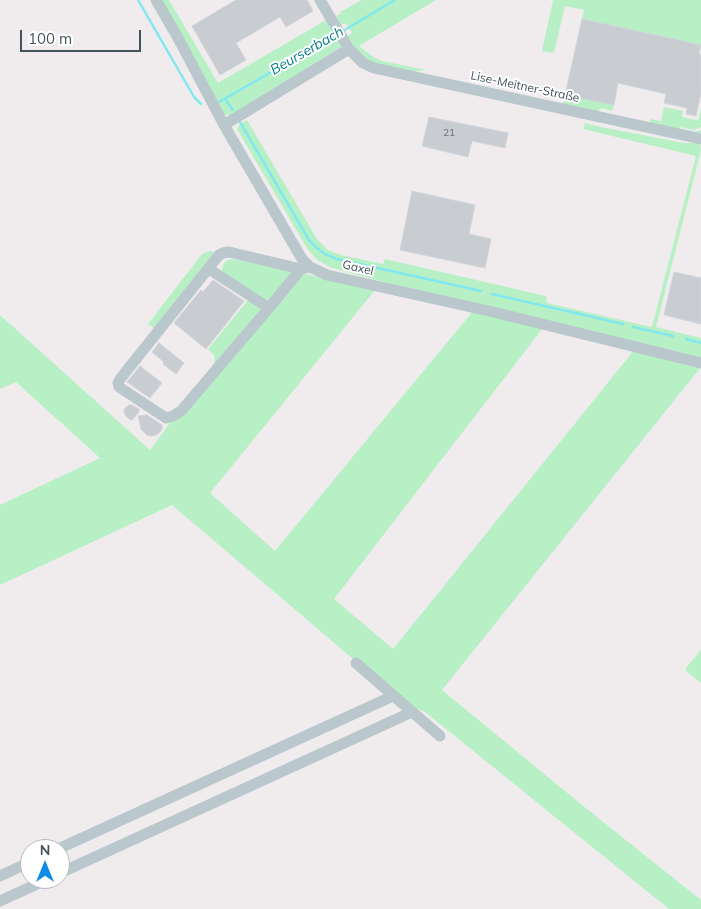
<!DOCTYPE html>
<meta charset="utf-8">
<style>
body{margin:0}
#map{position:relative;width:701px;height:909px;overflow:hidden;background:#f0eced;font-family:Mulish,sans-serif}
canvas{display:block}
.north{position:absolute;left:20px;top:839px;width:50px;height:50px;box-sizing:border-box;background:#fff;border:1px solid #b4babd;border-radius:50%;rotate:0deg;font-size:14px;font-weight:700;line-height:20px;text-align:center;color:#44535b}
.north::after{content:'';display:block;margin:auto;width:18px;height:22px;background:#108be5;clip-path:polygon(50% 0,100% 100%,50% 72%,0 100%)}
.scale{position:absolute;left:20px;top:30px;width:121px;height:22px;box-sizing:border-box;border:2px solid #44535b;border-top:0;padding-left:6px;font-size:15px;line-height:18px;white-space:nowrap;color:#44535b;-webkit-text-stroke:4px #fff;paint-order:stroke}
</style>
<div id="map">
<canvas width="701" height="909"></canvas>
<div class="north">N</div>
<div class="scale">100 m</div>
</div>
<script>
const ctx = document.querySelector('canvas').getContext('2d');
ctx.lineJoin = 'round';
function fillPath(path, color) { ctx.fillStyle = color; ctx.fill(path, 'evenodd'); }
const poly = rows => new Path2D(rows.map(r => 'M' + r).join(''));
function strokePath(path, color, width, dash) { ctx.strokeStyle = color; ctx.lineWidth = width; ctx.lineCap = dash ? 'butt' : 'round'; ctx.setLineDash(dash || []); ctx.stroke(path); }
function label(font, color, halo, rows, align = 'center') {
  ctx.font = font + ' Mulish,sans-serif'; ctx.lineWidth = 4; ctx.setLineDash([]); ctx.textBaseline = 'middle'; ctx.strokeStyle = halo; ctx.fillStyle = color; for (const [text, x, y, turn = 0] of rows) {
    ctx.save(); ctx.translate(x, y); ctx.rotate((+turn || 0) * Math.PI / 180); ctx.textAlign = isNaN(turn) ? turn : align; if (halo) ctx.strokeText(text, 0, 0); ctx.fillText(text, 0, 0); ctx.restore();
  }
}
const green = poly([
 [159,0,169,0,218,83,326,20,343,46,231,115,226,115,221,113],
 [362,0,436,0,359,46,373,57,382,61,426,70,410,72,371,63,357,51,347,36,352,33,346,23,341,25,336,16,340,14,340,12],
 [553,0,701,0,701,45,582,19,584,10,565,6,554,53,542,51],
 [565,95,614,105,612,111,601,108,597,113,563,104],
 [664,107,683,111,682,117,696,120,699,119,701,108,701,127,694,130,681,127,680,129,695,132,701,130,701,133,695,133,652,125,650,120,651,119,661,121],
 [247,120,317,239,328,250,341,255,383,264,385,259,546,296,547,303,652,327,696,156,583,129,585,123,601,127,684,143,700,143,701,150,656,327,701,338,701,357,481,307,361,276,330,267,317,260,307,248,237,129,240,124],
 [210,251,214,252,154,328,148,324,202,254],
 [234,259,376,289,210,493,275,551,473,311,543,328,334,599,393,649,635,349,701,367,442,690,582,805,701,900,701,909,669,909,425,712,406,704,172,505,0,585,0,505,100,458,16,382,0,389,0,315,150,450,214,364,215,358,214,355,208,349,253,294,221,272,224,263,228,260],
 [701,650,701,683,686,671,686,668]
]);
const stream = poly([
 [138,0,194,97,201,104],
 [343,31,395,0],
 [225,99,233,110],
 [219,102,336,35],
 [240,122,309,240,317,248,325,254,337,259,481,291],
 [492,294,623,324],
 [633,327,673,336],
 [686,339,701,343]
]);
const building = poly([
 [236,0,307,0,313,11,286,27,280,17,236,43,246,60,220,75,192,26,236,0],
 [582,19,701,45,699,54,701,55,701,93,696,116,686,114,687,108,664,103,666,94,618,83,614,105,565,95,582,19],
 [429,117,508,133,505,148,472,141,468,157,422,146,429,117],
 [412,191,475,205,469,234,491,239,485,268,400,250,412,191],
 [674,272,701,278,701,324,664,315,674,272],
 [213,280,244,301,206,349,174,323,201,290,203,292,213,280],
 [159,343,184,363,176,374,163,364,164,362,152,352,159,343],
 [140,366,162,383,150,398,127,382,140,366],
 [129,405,132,405,139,409,139,412,132,420,129,419,125,415,124,409,129,405],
 [147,415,162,425,162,429,159,433,156,435,151,436,147,435,141,429,138,416,147,415]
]);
const minor = poly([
 [156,0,178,38,224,125,302,259,310,267,327,275,489,311,701,363],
 [320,0,349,49,363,63,374,68,701,139],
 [224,125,349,49],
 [209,269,269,308,301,269],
 [269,308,181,411,173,416,166,418,119,387,118,383,120,379,219,255,223,253,229,252,301,269,310,267],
 [356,663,440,736],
 [58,849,393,696],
 [60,873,412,712],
 [0,876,30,862],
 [0,901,48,879]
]);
const numberNames = [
 ["21",449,133]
];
const streetNames = [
 ["Lise-Meitner-Straße",525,87,12],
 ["Gaxel",358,268,13]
];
const waterNames = [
 ["Beurserbach",307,51,-30]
];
fillPath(green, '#b7f0c5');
strokePath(stream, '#82e8f0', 2.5);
fillPath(building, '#c9cdd2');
strokePath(building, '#d0d4d9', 1);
strokePath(minor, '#bac7cd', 11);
label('10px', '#657279', null, numberNames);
label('12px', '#44535b', '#fff', streetNames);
label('italic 14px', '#087d85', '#fff', waterNames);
</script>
